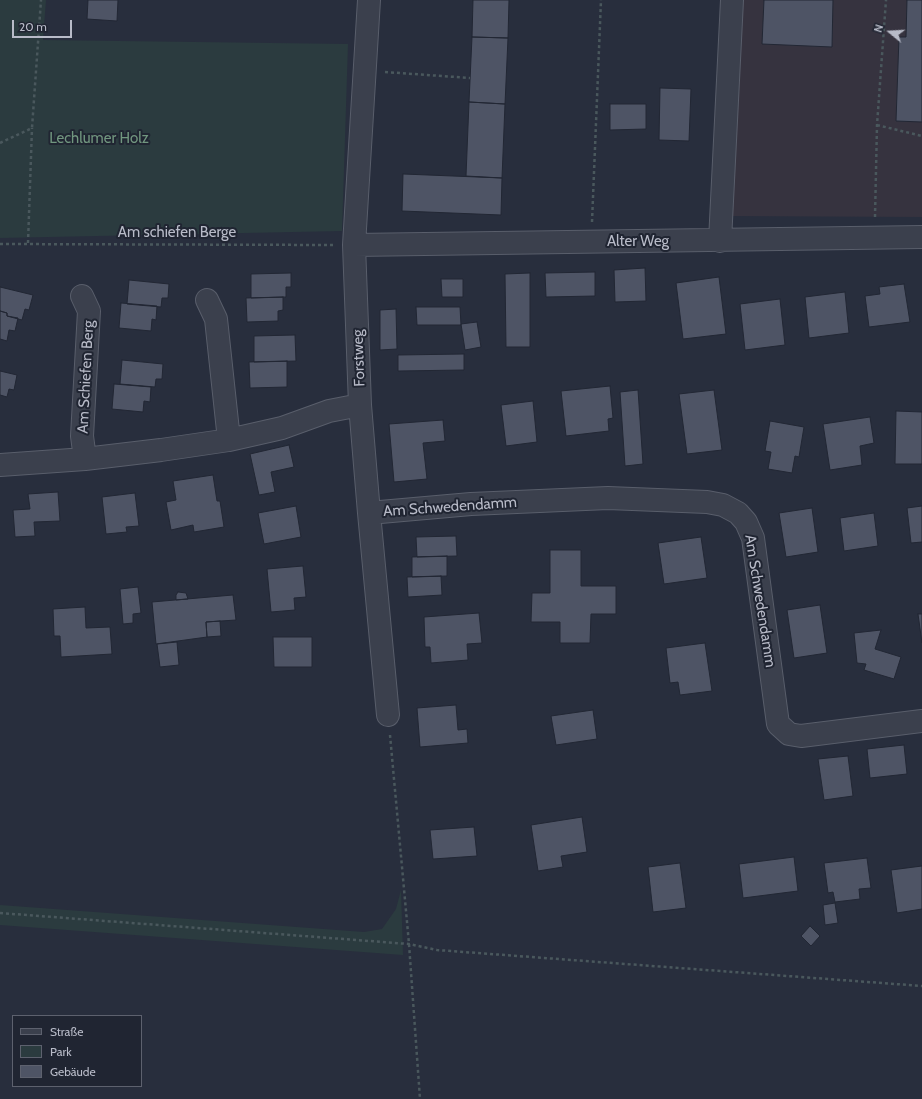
<!DOCTYPE html>
<meta charset="utf-8">
<style>
body{margin:0}
#map{position:relative;width:922px;height:1099px;overflow:hidden;background:#282e3d;font-family:Cabin,sans-serif}
canvas{display:block}
.legend{position:absolute;left:12px;top:1015px;width:130px;height:72px;box-sizing:border-box;background:#202532;border:1px solid #5d616e;margin:0;padding:5px 7px;list-style:none;font-size:12px;color:#b8bbc8}
.legend li{display:flex;align-items:center;gap:8px;height:20px}
.legend b{width:20px;border:1px solid #5d616e}
.north{position:absolute;left:870px;top:12px;width:40px;height:40px;-webkit-text-stroke:3px #202532;paint-order:stroke;rotate:288deg;font-size:11px;font-weight:700;line-height:16px;text-align:center;color:#b8bbc8}
.north::after{content:'';display:block;margin:auto;width:14px;height:18px;background:#b8bbc8;clip-path:polygon(50% 0,100% 100%,50% 72%,0 100%)}
.scale{position:absolute;left:12px;top:20px;width:60px;height:18px;box-sizing:border-box;border:2px solid #b8bbc8;border-top:0;padding-left:5px;font-size:12px;line-height:14px;white-space:nowrap;color:#b8bbc8;-webkit-text-stroke:3px #202532;paint-order:stroke}
</style>
<div id="map">
<canvas width="922" height="1099"></canvas>
<ul class="legend">
<li><b style="height:5px;background:#3b404d"></b>Straße</li>
<li><b style="height:11px;background:#2b3b3f"></b>Park</li>
<li><b style="height:11px;background:#4e5465"></b>Gebäude</li>
</ul>
<div class="north">N</div>
<div class="scale">20 m</div>
</div>
<script>
const ctx = document.querySelector('canvas').getContext('2d');
ctx.lineJoin = 'round';
function fillPath(path, color) { ctx.fillStyle = color; ctx.fill(path, 'evenodd'); }
const poly = rows => new Path2D(rows.map(r => 'M' + r).join(''));
function strokePath(path, color, width, dash) { ctx.strokeStyle = color; ctx.lineWidth = width; ctx.lineCap = dash ? 'butt' : 'round'; ctx.setLineDash(dash || []); ctx.stroke(path); }
function label(font, color, halo, rows, align = 'center') {
  ctx.font = font + ' Cabin,sans-serif'; ctx.lineWidth = 4; ctx.setLineDash([]); ctx.textBaseline = 'middle'; ctx.strokeStyle = halo; ctx.fillStyle = color; for (const [text, x, y, turn = 0] of rows) {
    ctx.save(); ctx.translate(x, y); ctx.rotate((+turn || 0) * Math.PI / 180); ctx.textAlign = isNaN(turn) ? turn : align; if (halo) ctx.strokeText(text, 0, 0); ctx.fillText(text, 0, 0); ctx.restore();
  }
}
const medical = poly([
 [731,0,922,0,922,217,722,216]
]);
const green = poly([
 [0,0,46,0,43,40,348,44,342,231,0,238],
 [401,890,403,955,0,925,0,905,364,932,382,929,396,909]
]);
const building = poly([
 [88,0,118,0,117,21,87,19,88,0],
 [473,0,509,0,508,38,472,37,473,0],
 [764,0,833,0,832,47,762,44,764,0],
 [907,0,922,0,922,122,896,121,899,37,906,37,907,0],
 [472,37,508,38,505,104,469,102,472,37],
 [660,88,691,89,689,141,659,140,660,88],
 [469,102,505,104,502,178,466,176,469,102],
 [610,104,646,104,646,129,610,130,610,104],
 [403,174,502,178,501,215,402,211,403,174],
 [645,268,646,301,615,302,614,270,645,268],
 [595,272,595,296,546,297,545,273,595,272],
 [291,273,291,287,286,287,286,297,251,298,251,274,291,273],
 [530,273,530,347,506,347,505,274,530,273],
 [719,277,726,334,683,339,676,283,719,277],
 [441,279,463,279,463,297,442,297,441,279],
 [129,280,169,284,168,298,162,298,161,307,127,304,129,280],
 [904,284,910,322,869,327,865,296,880,294,879,287,904,284],
 [0,287,33,295,29,310,25,309,22,320,7,316,7,313,0,311,0,287],
 [845,292,849,333,809,338,805,297,845,292],
 [283,297,283,310,278,311,278,321,247,322,246,298,283,297],
 [780,299,785,345,745,350,740,304,780,299],
 [121,303,157,306,156,320,152,319,151,331,119,328,121,303],
 [416,307,460,307,461,325,417,325,416,307],
 [396,309,397,349,380,350,380,310,396,309],
 [0,311,7,313,7,316,18,318,15,331,9,330,7,341,0,339,0,311],
 [477,322,481,347,465,350,461,324,477,322],
 [295,335,296,361,254,362,254,336,295,335],
 [464,354,464,370,398,371,398,355,464,354],
 [122,360,163,364,162,379,156,379,155,387,120,384,122,360],
 [287,361,287,387,250,388,249,362,287,361],
 [0,371,17,375,14,390,9,389,7,397,0,395,0,371],
 [114,384,151,387,150,402,144,401,143,412,112,409,114,384],
 [610,386,613,418,608,419,609,431,566,436,561,391,610,386],
 [638,390,643,464,625,466,620,392,638,390],
 [714,390,722,450,687,454,679,394,714,390],
 [533,401,537,442,506,446,501,405,533,401],
 [896,411,922,412,922,464,895,464,896,411],
 [870,417,874,443,860,446,862,465,830,470,823,424,870,417],
 [443,420,445,441,423,443,427,479,394,482,389,424,443,420],
 [770,421,804,427,799,457,795,456,792,473,768,469,771,452,765,451,770,421],
 [289,445,294,467,271,472,275,492,259,495,250,454,289,445],
 [213,475,217,501,220,501,224,527,194,532,193,525,171,530,166,502,176,500,173,481,213,475],
 [58,492,60,521,34,522,35,536,15,537,13,510,30,509,28,494,58,492],
 [135,493,139,526,126,527,127,532,106,534,102,497,135,493],
 [296,506,301,537,264,544,258,513,296,506],
 [922,506,922,542,911,543,907,508,922,506],
 [812,508,818,552,786,557,779,513,812,508],
 [874,513,878,546,844,551,840,518,874,513],
 [456,536,457,556,417,557,416,537,456,536],
 [701,537,707,578,664,584,658,543,701,537],
 [550,550,581,550,581,586,616,586,616,614,591,614,590,643,560,643,560,622,531,622,532,593,550,593,550,550],
 [447,556,447,576,412,577,412,557,447,556],
 [303,566,306,597,294,598,295,610,271,612,267,569,303,566],
 [441,576,442,595,408,597,407,577,441,576],
 [138,587,141,613,133,614,133,623,123,624,120,589,138,587],
 [178,592,186,593,188,599,176,600,176,595,178,592],
 [233,595,236,620,206,622,207,637,156,644,152,602,233,595],
 [820,605,827,653,794,658,787,610,820,605],
 [85,607,86,628,110,627,112,654,61,657,60,636,54,636,53,609,85,607],
 [479,613,482,643,467,644,468,660,431,663,430,647,425,647,424,617,479,613],
 [918,614,922,614,922,643,918,614],
 [220,621,221,636,207,637,206,622,220,621],
 [881,630,875,649,901,657,894,679,864,670,866,664,857,663,854,633,881,630],
 [273,637,312,637,312,667,274,667,273,637],
 [177,642,179,665,160,667,157,644,177,642],
 [705,643,712,691,680,695,678,682,670,683,666,648,705,643],
 [456,705,458,730,467,729,468,743,420,747,417,708,456,705],
 [593,710,597,739,556,745,551,716,593,710],
 [904,745,907,774,870,778,867,749,904,745],
 [848,756,853,796,824,800,818,759,848,756],
 [582,817,587,852,561,856,563,867,538,871,531,825,582,817],
 [474,827,477,856,433,859,430,830,474,827],
 [794,857,798,891,743,898,739,864,794,857],
 [867,858,871,888,859,889,860,899,835,902,833,892,828,893,824,863,867,858],
 [680,863,686,908,653,912,648,867,680,863],
 [922,866,922,909,897,913,891,870,922,866],
 [835,903,838,923,825,925,823,905,835,903],
 [810,926,820,936,811,946,801,936,810,926]
]);
const path = poly([
 [385,72,470,78],
 [877,125,922,136],
 [0,143,32,128,41,0],
 [875,217,877,125,886,0],
 [592,222,601,0],
 [28,243,32,128],
 [0,244,333,245],
 [390,735,409,944,420,1099],
 [0,913,409,944,437,950,922,986]
]);
const minor = poly([
 [369,0,354,245,360,405,369,513,388,715],
 [720,241,732,0],
 [354,245,922,237],
 [82,296,89,311,82,436,85,459],
 [207,300,216,319,229,440],
 [0,465,85,459,161,450,229,440,282,428,329,411,360,405],
 [369,513,471,504,608,498,707,502,723,505,738,513,746,522,753,538,778,724,789,734,801,736,922,721]
]);
const parkNames = [
 ["Lechlumer Holz",99,139]
];
const streetNames = [
 ["Am schiefen Berge",177,233],
 ["Alter Weg",638,242],
 ["Forstweg",359,358,-92],
 ["Am Schiefen Berg",86,377,-87],
 ["Am Schwedendamm",450,507,-4],
 ["Am Schwedendamm",760,601,81]
];
fillPath(medical, '#36333f');
fillPath(green, '#2b3b3f');
fillPath(building, '#4e5465');
strokePath(building, '#222734', 1);
strokePath(minor, '#595e6b', 24);
strokePath(path, '#4a585d', 2.5, [3, 3]);
strokePath(minor, '#3b404d', 22);
label('15px', '#71967f', '#202532', parkNames);
label('15px', '#b8bbc8', '#202532', streetNames);
</script>
